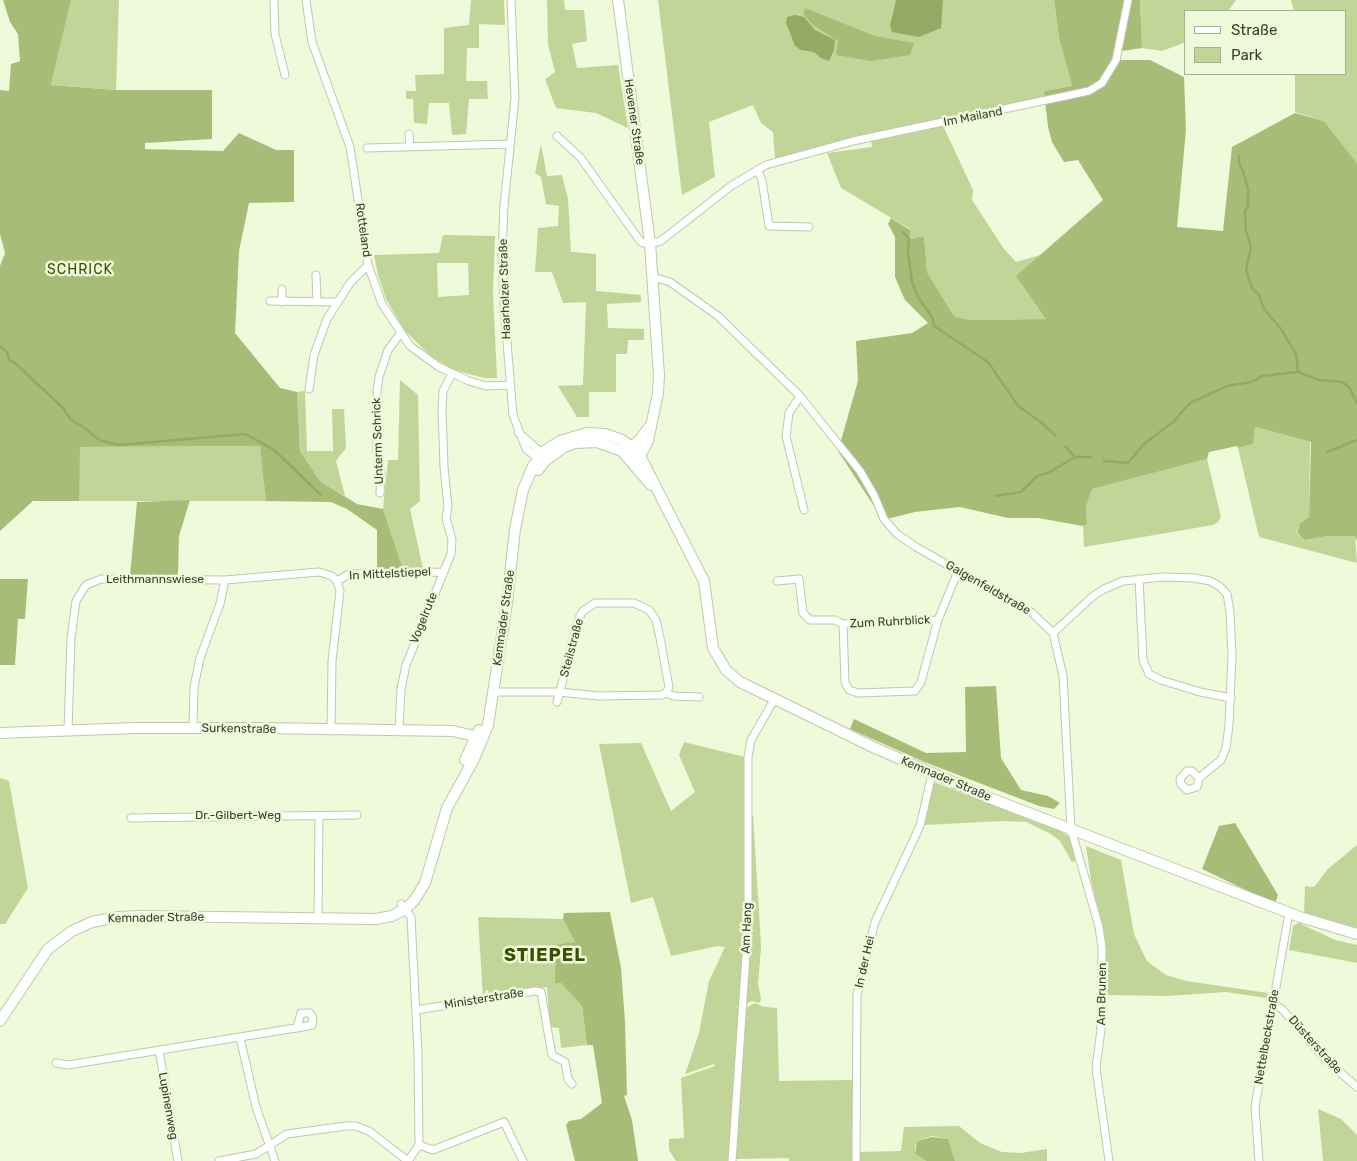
<!DOCTYPE html>
<meta charset="utf-8">
<style>
body{margin:0}
#map{position:relative;width:1357px;height:1161px;overflow:hidden;background:#eefad9;font-family:Rubik,sans-serif}
canvas{display:block}
.legend{position:absolute;left:1184px;top:10px;width:162px;height:65px;box-sizing:border-box;background:#eefad9;border:1px solid #a6af96;margin:0;padding:6px 9px;list-style:none;font-size:15px;color:#3a3e31}
.legend li{display:flex;align-items:center;gap:10px;height:25px}
.legend b{width:25px;border:1px solid #a6af96}
</style>
<div id="map">
<canvas width="1357" height="1161"></canvas>
<ul class="legend">
<li><b style="height:6px;background:#fff"></b>Straße</li>
<li><b style="height:14px;background:#c1d598"></b>Park</li>
</ul>
</div>
<script>
const ctx = document.querySelector('canvas').getContext('2d');
ctx.lineJoin = 'round';
function fillPath(path, color) { ctx.fillStyle = color; ctx.fill(path, 'evenodd'); }
const poly = rows => new Path2D(rows.map(r => 'M' + r).join(''));
function strokePath(path, color, width, dash) { ctx.strokeStyle = color; ctx.lineWidth = width; ctx.lineCap = dash ? 'butt' : 'round'; ctx.setLineDash(dash || []); ctx.stroke(path); }
function label(font, color, halo, rows, align = 'center') {
  ctx.font = font + ' Rubik,sans-serif'; ctx.lineWidth = 5; ctx.setLineDash([]); ctx.textBaseline = 'middle'; ctx.strokeStyle = halo; ctx.fillStyle = color; for (const [text, x, y, turn = 0] of rows) {
    ctx.save(); ctx.translate(x, y); ctx.rotate((+turn || 0) * Math.PI / 180); ctx.textAlign = isNaN(turn) ? turn : align; if (halo) ctx.strokeText(text, 0, 0); ctx.fillText(text, 0, 0); ctx.restore();
  }
}
const green = poly([
 [71,0,119,0,116,90,51,85],
 [471,0,504,0,505,25,479,24,479,48,467,48,466,81,487,81,488,99,469,99,466,134,452,135,449,103,429,103,427,124,414,123,413,99,406,99,406,91,416,91,415,75,444,74,444,28,469,25],
 [547,0,564,0,565,10,584,10,587,41,572,44,577,68,618,65,628,128,596,113,556,108,545,79,555,72,548,44],
 [658,0,1054,0,1059,38,1072,86,1044,91,1045,98,940,119,973,190,972,200,1004,249,1016,262,1040,255,1029,265,1046,319,969,320,954,316,927,272,924,236,910,239,910,229,841,188,827,153,872,147,870,134,775,159,773,132,761,123,753,105,709,122,715,177,682,195],
 [1140,0,1236,0,1228,11,1186,11,1186,42,1162,51,1142,48],
 [1291,0,1357,0,1357,163,1324,121,1295,112,1295,74,1346,74,1346,11,1294,11],
 [541,144,547,176,562,175,568,199,571,252,596,254,596,291,641,295,641,302,607,304,608,328,644,329,644,340,628,340,627,354,616,354,616,392,589,392,589,417,577,417,558,386,583,385,586,302,563,303,552,272,535,272,538,228,558,226,559,206,546,204,541,177,535,173],
 [443,235,495,236,493,293,497,378,484,378,454,370,432,357,405,331,386,299,378,275,374,255,439,253],
 [437,263,468,263,469,295,438,297],
 [400,380,418,395,420,501,410,509,423,569,404,572,383,509,388,460,398,460],
 [305,391,307,451,333,451,332,409,344,409,346,448,336,461,345,496,320,481,300,451,297,392],
 [1255,427,1310,442,1309,517,1300,523,1296,532,1304,540,1327,536,1355,536,1357,563,1259,537,1238,448,1253,444],
 [261,446,266,501,79,501,79,447],
 [1207,459,1221,517,1218,522,1213,525,1084,547,1083,526,1087,524,1086,507,1092,489],
 [684,742,745,757,746,900,741,1005,735,1008,741,1007,730,1161,676,1161,669,1150,669,1139,684,1138,681,1078,715,1066,714,1064,685,1074,699,1033,709,981,725,947,718,946,671,956,653,897,631,903,599,744,641,743,671,811,695,792,679,755],
 [0,778,9,781,28,888,5,924,0,924],
 [934,782,1061,831,1069,837,1076,861,1072,862,1060,841,1051,834,1026,822,1004,821,923,825,931,785],
 [750,816,753,816,760,928,761,948,758,984,761,999,760,1003,752,1001,746,1004,751,926],
 [1357,845,1357,929,1304,915,1305,886,1314,887,1328,869],
 [1086,846,1121,860,1134,934,1147,961,1152,965,1166,975,1186,981,1268,993,1267,998,1226,992,1167,996,1106,995,1105,937,1091,880],
 [478,917,563,919,575,942,555,984,561,983,582,1006,587,1045,561,1048,559,1028,550,1027,547,987,489,997,488,990,486,990,483,998],
 [1299,923,1335,940,1357,945,1357,963,1289,950,1293,926],
 [755,1003,764,1007,777,1008,779,1081,852,1080,853,1161,789,1161,789,1158,736,1159,746,1008],
 [1318,1109,1341,1119,1357,1135,1357,1161,1323,1161],
 [959,1126,980,1143,1002,1152,1021,1153,1047,1149,1047,1161,955,1161,948,1139,932,1136,917,1141,915,1147,915,1154,926,1161,858,1161,859,1152,901,1151,904,1127]
]);
const forest = poly([
 [3,0,71,0,51,85,116,90,212,90,212,139,145,143,145,149,223,151,239,133,276,150,294,150,294,202,249,203,239,251,235,333,280,388,297,392,300,451,320,481,357,504,383,509,404,572,377,571,377,530,347,509,331,502,266,501,260,446,80,447,79,501,33,501,0,531,0,266,5,253,0,234,0,90,9,91,11,64,20,61,18,34,10,22],
 [1054,0,1140,0,1142,48,1122,51,1120,60,1150,60,1184,77,1186,130,1177,227,1223,231,1232,147,1295,113,1324,121,1357,163,1357,542,1355,536,1327,536,1304,540,1297,532,1300,523,1309,517,1311,442,1255,427,1253,444,1238,448,1237,446,1209,452,1207,459,1092,489,1086,507,1087,524,1083,526,1038,518,1008,518,960,507,915,512,883,520,838,451,858,381,856,341,912,333,928,323,905,300,895,277,895,237,888,224,891,218,910,230,910,239,924,236,927,272,954,316,969,320,1046,319,1016,276,1103,200,1078,160,1064,162,1052,142,1048,127,1044,91,1072,86,1059,38],
 [805,8,875,36,914,43,910,55,871,61,836,55,838,41,813,25,803,14],
 [190,500,179,536,178,575,130,575,137,502],
 [0,579,28,579,25,619,18,619,15,665,0,665],
 [996,686,1001,758,1021,790,1048,796,1060,803,1054,809,1039,806,922,761,850,729,854,719,926,753,966,752,965,687],
 [1235,823,1278,895,1275,904,1202,869,1219,826],
 [610,912,621,968,625,1022,627,1095,624,1096,632,1120,638,1161,575,1161,566,1125,569,1121,581,1119,602,1103,593,1045,587,1045,582,1006,561,983,555,984,556,945,575,942,563,919,564,913],
 [932,1137,948,1139,955,1161,926,1161,915,1154,917,1141]
]);
const water = poly([
 [896,0,943,0,941,28,919,37,892,32,890,26],
 [795,15,804,17,815,30,835,40,834,50,829,61,821,58,814,52,801,50,795,46,786,23,787,17]
]);
const stream = poly([
 [1239,156,1239,164,1243,171,1248,189,1248,206,1245,211,1246,231,1251,247,1246,270,1252,288,1259,295,1264,309,1281,329,1296,354,1298,372],
 [903,232,909,239,908,253,912,282,918,297,932,317,934,326,988,362,1018,406,1042,423,1055,435],
 [0,346,7,352,10,361,15,363,63,408,71,420,85,428,99,440,118,445,245,434,273,449,321,495],
 [1065,446,1075,457],
 [1327,452,1357,440],
 [1075,457,1091,457],
 [1104,461,1128,463,1144,444,1173,422,1190,403,1227,386,1252,382,1262,376,1298,372,1319,380,1342,382,1349,387,1357,403],
 [996,496,1021,492,1037,476,1050,472,1075,457]
]);
const street = poly([
 [274,0,275,34,285,75],
 [306,0,312,42,350,147,368,265,382,304,410,346,439,367,469,381,486,386,510,385],
 [511,0,515,98,504,206,502,255,504,305,513,415,526,449,540,460],
 [409,134,410,147],
 [557,136,580,157,640,241,643,243,658,242,662,240,731,186,766,165,853,141,1089,91,1102,83,1116,60,1128,0],
 [367,148,510,144],
 [757,170,762,180,769,226,809,227],
 [316,275,317,302],
 [653,277,670,282,718,316,800,396,860,471,874,495,884,519,897,534,916,547,1031,612,1053,633,1063,676,1071,829,1099,927,1102,948,1101,1030,1096,1068,1109,1161],
 [282,289,282,302],
 [270,301,337,302],
 [309,389,314,355,327,319,350,283,368,265],
 [800,396,789,413,786,436,804,510],
 [518,432,544,455],
 [380,493,381,474,377,451,377,391,379,377,388,350,400,334],
 [1139,579,1143,660,1149,674,1161,680,1200,692,1231,698],
 [337,581,349,574,444,572],
 [777,581,799,579,803,613,810,620,835,620,843,624,938,620],
 [843,624,845,682,849,690,858,693,915,691,921,682,938,620,958,571],
 [1053,633,1092,597,1104,589,1123,581,1163,577,1194,578,1210,581,1219,586,1227,594,1230,612,1232,655,1229,725,1226,748,1221,760,1199,778,1197,787,1187,790,1181,784,1180,779,1187,771,1192,771,1199,778],
 [493,692,559,692,599,696,662,695,666,693,674,696,699,697],
 [557,702,579,618,583,611,595,603,634,603,649,610,656,620,660,638,669,687,666,693],
 [193,728,194,687,200,658,220,604,225,580],
 [68,731,71,638,76,601,86,585,101,579,225,580,319,572,332,576,337,581,340,591,332,661,331,731],
 [399,731,401,689,406,665,451,554,452,540,446,518,448,507,444,467,442,409,443,391,452,374],
 [131,818,357,815],
 [401,904,411,917,418,1053,419,1145,408,1161],
 [318,919,319,816],
 [1273,1004,1282,1009,1326,1060,1357,1087],
 [416,1010,535,991,541,992,552,1055,565,1062,568,1079,572,1084],
 [240,1038,256,1107,275,1161],
 [159,1050,178,1161],
 [56,1063,68,1065,289,1029,297,1028,312,1025,313,1018,310,1013,301,1013,297,1028],
 [419,1145,433,1150,504,1122,523,1161],
 [219,1161,256,1154,287,1134,346,1126,356,1126,369,1131,408,1161],
 [732,1161,748,926,748,757,751,740,774,700],
 [856,1161,857,995,875,922,920,826,932,774],
 [1259,1161,1255,1107,1289,913]
]);
const secondary = poly([
 [618,0,650,243,659,375,658,393,648,441,640,456,630,458],
 [631,452,632,447,641,438,650,426],
 [538,470,545,461,564,447,575,443,597,442,622,451,651,485],
 [0,733,136,728,261,728,453,731,483,738],
 [465,760,479,730],
 [0,1021,48,949,72,931,92,922,118,917,139,916,376,919,392,916,405,909,414,901,425,883,447,808,474,759,488,725,507,603,515,529,523,490,533,466,543,452,560,441,587,433,605,434,622,440,632,447,640,456,704,581,713,648,726,670,740,682,875,748,987,797,1300,917,1357,934]
]);
const streetNames = [
 ["Im Mailand",973,117,-11],
 ["Hevener Straße",634,122,82],
 ["Rotteland",363,230,82],
 ["Haarholzer Straße",505,289,-92],
 ["Unterm Schrick",378,441,-92],
 ["In Mittelstiepel",390,574,-3],
 ["Leithmannswiese",155,580],
 ["Galgenfeldstraße",988,588,30],
 ["Vogelrute",424,618,-68],
 ["Kemnader Straße",504,618,-82],
 ["Zum Ruhrblick",890,622,-3],
 ["Steilstraße",572,648,-75],
 ["Surkenstraße",239,729,1],
 ["Kemnader Straße",946,779,23],
 ["Dr.-Gilbert-Weg",238,816],
 ["Kemnader Straße",156,918,-1],
 ["Am Hang",747,928,-88],
 ["In der Hei",865,962,-77],
 ["Am Brunen",1102,994,-89],
 ["Ministerstraße",484,999,-9],
 ["Nettelbeckstraße",1267,1037,-80],
 ["Düsterstraße",1315,1045,48],
 ["Lupinenweg",168,1106,80]
];
const neighbourhoodNames = [
 ["SCHRICK",80,270]
];
const districtNames = [
 ["STIEPEL",545,956]
];
fillPath(green, '#c1d598');
fillPath(forest, '#a7bd77');
fillPath(water, '#94aa64');
strokePath(stream, '#94aa64', 2.5);
strokePath(street, '#bec9a9', 9);
strokePath(secondary, '#bec9a9', 12);
strokePath(street, '#fff', 7);
strokePath(secondary, '#fff', 10);
label('12px', '#3a3e31', '#eefad9', streetNames);
ctx.letterSpacing = '1px';
label('14px', '#3d4f00', '#eefad9', neighbourhoodNames);
ctx.letterSpacing = '0px';
ctx.letterSpacing = '1px';
label('bold 18px', '#3d4f00', '#eefad9', districtNames);
ctx.letterSpacing = '0px';
</script>
